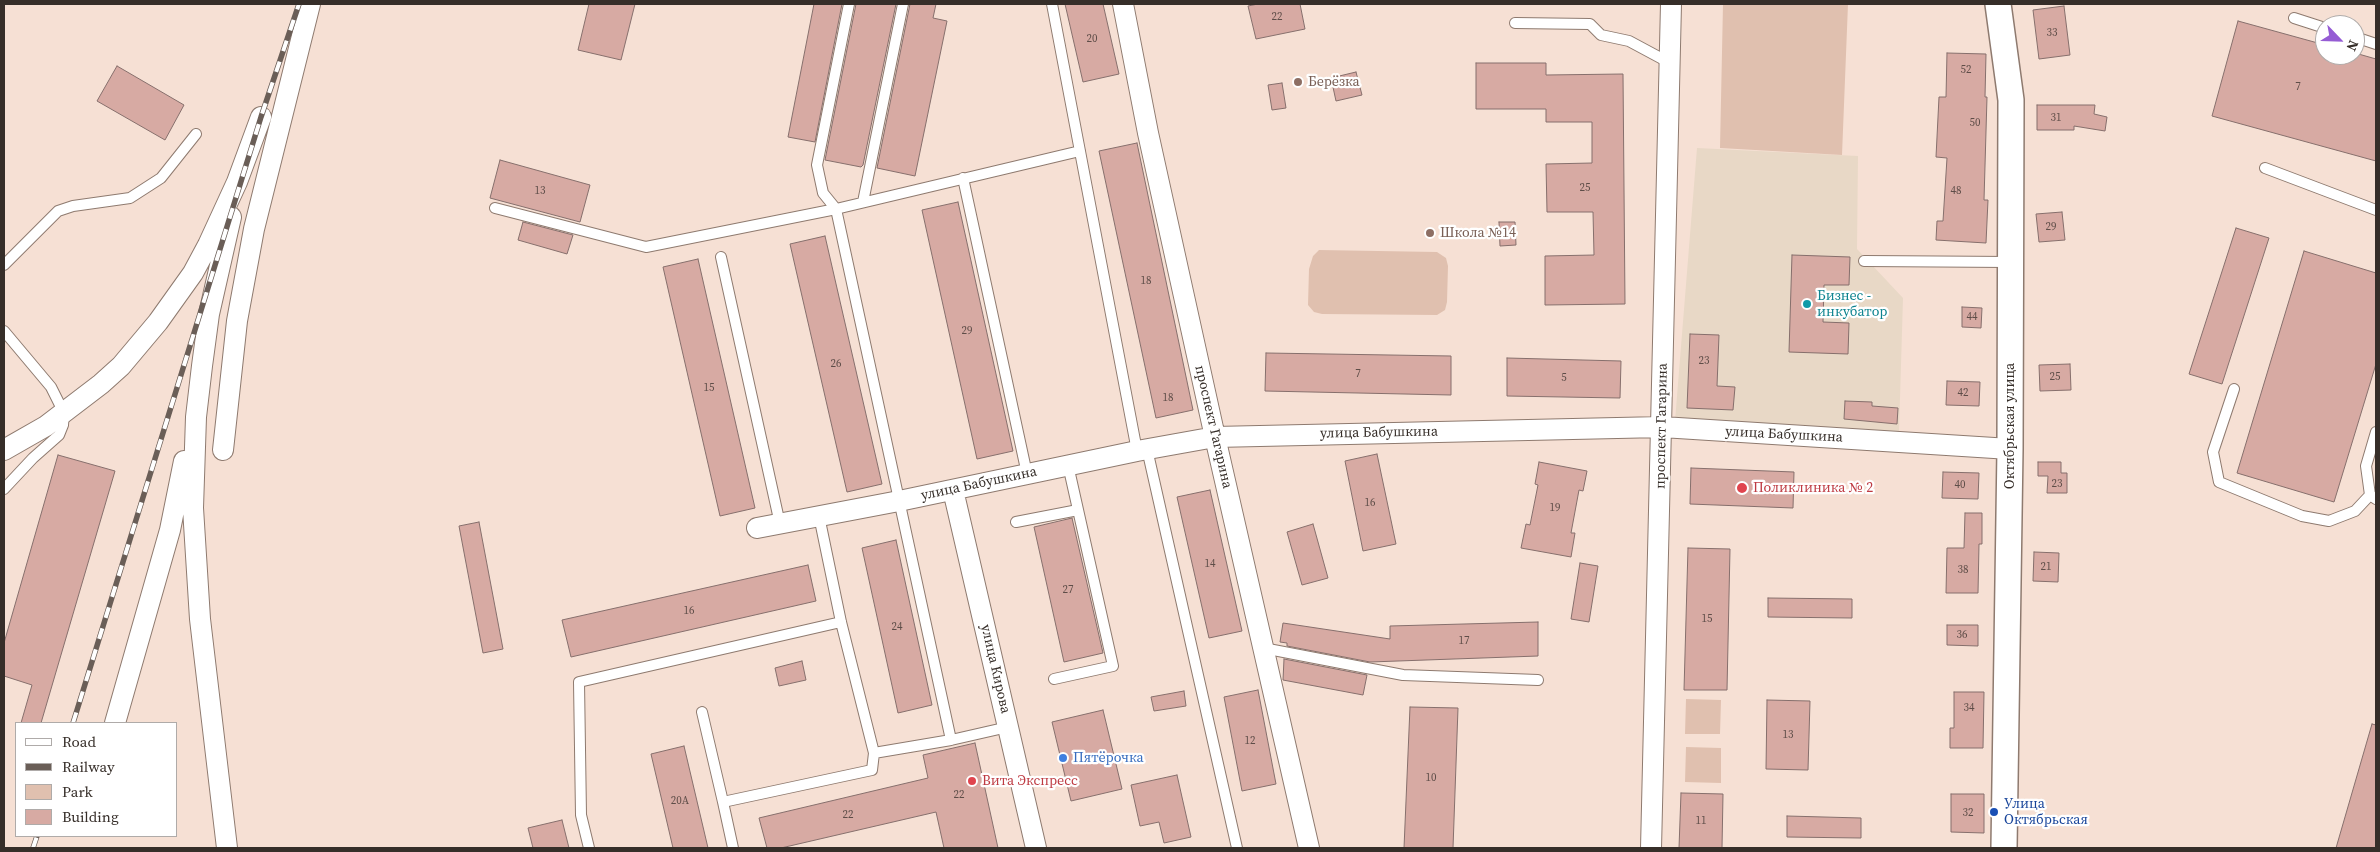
<!DOCTYPE html>
<meta charset="utf-8">
<style>
body{margin:0}
#map{position:relative;width:2380px;height:852px;overflow:hidden;background:#f6e0d4;font-family:"Source Serif 4",serif}
canvas{display:block}
.frame{position:absolute;inset:0;border:5px solid #362e29;pointer-events:none}
.legend{position:absolute;left:15px;top:722px;width:162px;height:115px;box-sizing:border-box;background:#fff;border:1px solid #afaba9;margin:0;padding:6px 9px;list-style:none;font-size:15px;color:#362e29}
.legend li{display:flex;align-items:center;gap:10px;height:25px}
.legend b{width:25px;border:1px solid #afaba9}
.north{position:absolute;left:2315px;top:15px;width:50px;height:50px;box-sizing:border-box;background:#fff;border:1px solid #afaba9;border-radius:50%;rotate:114deg;font-size:14px;font-weight:700;line-height:20px;text-align:center;color:#362e29}
.north::after{content:'';display:block;margin:auto;width:18px;height:22px;background:#955cd4;clip-path:polygon(50% 0,100% 100%,50% 72%,0 100%)}
</style>
<div id="map">
<canvas width="2380" height="852"></canvas>
<div class="frame"></div>
<ul class="legend">
<li><b style="height:6px;background:#fff"></b>Road</li>
<li><b style="height:6px;background:#6a5e57"></b>Railway</li>
<li><b style="height:14px;background:#e0c0af"></b>Park</li>
<li><b style="height:14px;background:#d7aaa3"></b>Building</li>
</ul>
<div class="north">N</div>
</div>
<script>
const ctx = document.querySelector('canvas').getContext('2d');
ctx.lineJoin = 'round';
function fillPath(path, color) { ctx.fillStyle = color; ctx.fill(path, 'evenodd'); }
const poly = rows => new Path2D(rows.map(r => 'M' + r).join(''));
function strokePath(path, color, width, dash) { ctx.strokeStyle = color; ctx.lineWidth = width; ctx.lineCap = dash ? 'butt' : 'round'; ctx.setLineDash(dash || []); ctx.stroke(path); }
function label(font, color, halo, rows, align = 'center') {
  ctx.font = font + ' "Source Serif 4",serif'; ctx.lineWidth = 4.5; ctx.setLineDash([]); ctx.textBaseline = 'middle'; ctx.strokeStyle = halo; ctx.fillStyle = color; for (const [text, x, y, turn = 0] of rows) {
    ctx.save(); ctx.translate(x, y); ctx.rotate((+turn || 0) * Math.PI / 180); ctx.textAlign = isNaN(turn) ? turn : align; if (halo) ctx.strokeText(text, 0, 0); ctx.fillText(text, 0, 0); ctx.restore();
  }
}
const commercial = poly([
 [1697,148,1858,156,1857,249,1903,298,1899,432,1675,421]
]);
const green = poly([
 [1723,4,1848,4,1842,155,1720,148],
 [1319,250,1437,252,1446,258,1448,266,1447,302,1445,310,1437,315,1322,314,1314,312,1308,305,1309,269,1313,256],
 [1686,699,1721,700,1720,734,1685,734],
 [1686,747,1721,748,1721,783,1685,782]
]);
const building = poly([
 [589,4,635,4,621,60,578,50,589,4],
 [814,4,842,4,815,142,788,137,814,4],
 [856,4,896,4,863,165,861,167,825,160,856,4],
 [910,4,936,4,933,18,947,21,915,176,877,168,910,4],
 [1065,4,1103,4,1119,74,1083,82,1065,4],
 [1258,4,1300,4,1305,29,1256,39,1248,6,1258,4],
 [2064,6,2070,55,2039,59,2033,10,2064,6],
 [2238,21,2325,45,2325,55,2355,55,2355,53,2376,59,2376,161,2212,116,2238,21],
 [1947,53,1986,54,1985,97,1987,97,1984,200,1988,200,1986,243,1936,240,1937,221,1943,221,1947,158,1936,157,1939,97,1946,97,1947,53],
 [1476,63,1546,63,1546,75,1623,74,1625,304,1545,305,1545,256,1594,255,1593,212,1547,212,1546,164,1592,163,1592,122,1546,122,1546,109,1476,109,1476,63],
 [117,66,184,105,165,140,97,101,117,66],
 [1356,72,1362,95,1336,101,1331,78,1356,72],
 [1282,83,1286,108,1272,110,1268,85,1282,83],
 [2037,105,2095,105,2094,114,2107,117,2105,131,2074,126,2074,130,2037,130,2037,105],
 [1137,143,1193,410,1156,418,1099,151,1137,143],
 [500,160,590,185,580,222,490,198,500,160],
 [958,202,1013,451,977,459,922,210,958,202],
 [2062,212,2065,240,2039,242,2036,214,2062,212],
 [523,222,573,235,567,254,518,240,523,222],
 [1499,222,1515,222,1516,245,1500,246,1499,222],
 [2236,228,2269,238,2222,384,2189,374,2236,228],
 [825,236,882,484,847,492,790,244,825,236],
 [2304,251,2376,273,2376,364,2334,502,2237,473,2304,251],
 [1792,255,1850,257,1849,285,1824,285,1823,322,1849,323,1848,354,1789,352,1792,255],
 [698,259,755,508,720,516,663,267,698,259],
 [1962,307,1982,308,1981,328,1962,327,1962,307],
 [1690,334,1719,335,1717,386,1735,387,1733,410,1687,408,1690,334],
 [1266,353,1451,356,1451,395,1265,391,1266,353],
 [1507,358,1621,361,1620,398,1507,396,1507,358],
 [2070,364,2071,390,2040,391,2039,365,2070,364],
 [1947,381,1980,382,1979,406,1946,405,1947,381],
 [1845,401,1872,402,1872,406,1898,408,1897,424,1844,419,1845,401],
 [1377,454,1396,544,1363,551,1345,461,1377,454],
 [58,455,115,471,41,723,21,723,32,685,4,676,4,643,58,455],
 [1539,462,1587,471,1583,491,1579,490,1571,533,1575,533,1571,557,1521,548,1526,524,1530,525,1538,485,1535,484,1539,462],
 [2038,462,2061,462,2061,473,2067,473,2067,493,2047,493,2048,476,2038,476,2038,462],
 [1691,468,1794,472,1793,508,1690,504,1691,468],
 [1943,472,1979,473,1978,499,1942,498,1943,472],
 [1210,490,1242,631,1209,638,1177,497,1210,490],
 [1965,513,1982,513,1982,544,1979,544,1978,593,1946,593,1947,548,1964,548,1965,513],
 [1072,518,1103,653,1064,662,1034,527,1072,518],
 [479,522,503,649,483,653,459,526,479,522],
 [1313,524,1328,578,1302,585,1287,532,1313,524],
 [896,540,932,705,898,713,862,548,896,540],
 [1688,548,1730,549,1727,690,1684,690,1688,548],
 [2034,552,2059,553,2058,582,2033,581,2034,552],
 [1580,563,1598,566,1589,622,1571,619,1580,563],
 [808,565,816,601,571,657,562,620,808,565],
 [1768,598,1852,599,1852,618,1768,617,1768,598],
 [1538,622,1538,656,1370,662,1287,646,1287,643,1280,642,1283,623,1390,639,1390,626,1538,622],
 [1947,625,1978,625,1978,646,1947,645,1947,625],
 [1284,659,1367,675,1363,695,1283,680,1284,659],
 [802,661,806,680,779,686,775,668,802,661],
 [1258,690,1276,784,1242,791,1224,697,1258,690],
 [1184,691,1186,706,1154,711,1151,697,1184,691],
 [1954,692,1984,692,1983,748,1950,748,1950,728,1954,728,1954,692],
 [1767,700,1810,701,1808,770,1766,769,1767,700],
 [1410,707,1458,708,1453,848,1404,848,1410,707],
 [1103,710,1122,789,1071,801,1052,722,1103,710],
 [2372,724,2376,725,2376,848,2336,848,2372,724],
 [975,743,998,848,944,848,936,812,781,848,767,848,759,818,928,778,923,755,975,743],
 [684,746,708,848,673,848,651,754,684,746],
 [1177,775,1191,837,1164,843,1159,822,1140,826,1131,785,1177,775],
 [1681,793,1723,794,1722,848,1679,848,1681,793],
 [1951,794,1984,794,1984,833,1951,832,1951,794],
 [1787,816,1861,818,1861,838,1787,837,1787,816],
 [562,820,569,848,533,848,528,828,562,820]
]);
const service = poly([
 [849,4,817,165,823,193,836,209,951,740],
 [1052,4,1137,451],
 [2294,18,2325,28],
 [1515,23,1590,24,1601,35,1629,41,1670,63],
 [2355,37,2376,44],
 [2265,168,2376,210],
 [963,178,1027,474],
 [863,202,903,4],
 [495,208,646,247,836,209,1080,151],
 [721,257,780,524],
 [1864,261,2010,262],
 [4,265,58,211,73,206,130,198,161,178,196,134],
 [4,331,51,387,64,413,63,425,59,435,33,458,4,489],
 [2234,389,2213,452,2219,482,2302,516,2329,521,2355,511,2370,495],
 [2376,432,2366,466,2370,495,2376,499],
 [1147,449,1237,848],
 [819,516,841,622,874,753,951,740,1008,727],
 [1016,522,1078,510],
 [1263,648,1403,675,1538,680],
 [1054,679,1113,666,1068,465],
 [702,712,723,802],
 [589,848,581,815,579,682,841,622],
 [733,848,723,802,872,770,874,753]
]);
const minor = poly([
 [1123,4,1148,133,1215,437,1309,848],
 [4,450,46,426,101,384,121,366,158,322,193,273,208,245,237,182,261,117],
 [223,450,237,321,254,229,310,4],
 [953,490,1036,848],
 [757,528,899,501,1137,451,1215,437,1662,427,2010,449],
 [115,723,170,530,184,461],
 [227,848,200,619,193,508,196,417,202,366,209,314,231,217],
 [1651,848,1671,4]
]);
const tertiary = poly([
 [1998,4,2011,100,2010,449,2004,848]
]);
const rail = poly([
 [73,723,261,117,299,4],
 [33,848,37,836]
]);
const markers = [
 [1298,82,5,"#8d6e63"],
 [1430,233,5,"#8d6e63"],
 [1807,304,5,"#0f9aa8"],
 [1742,488,6,"#e0444e"],
 [1063,758,5,"#3f7fe0"],
 [972,781,5,"#e0444e"],
 [1994,812,5,"#1a4fb4"]
];
const numberNames = [
 ["22",1277,17],
 ["33",2052,33],
 ["20",1092,39],
 ["52",1966,70],
 ["7",2298,87],
 ["31",2056,118],
 ["50",1975,123],
 ["25",1585,188],
 ["13",540,191],
 ["48",1956,191],
 ["29",2051,227],
 ["18",1146,281],
 ["44",1972,317],
 ["29",967,331],
 ["23",1704,361],
 ["26",836,364],
 ["7",1358,374],
 ["25",2055,377],
 ["5",1564,378],
 ["15",709,388],
 ["42",1963,393],
 ["18",1168,398],
 ["23",2057,484],
 ["40",1960,485],
 ["16",1370,503],
 ["19",1555,508],
 ["14",1210,564],
 ["21",2046,567],
 ["38",1963,570],
 ["27",1068,590],
 ["16",689,611],
 ["15",1707,619],
 ["24",897,627],
 ["36",1962,635],
 ["17",1464,641],
 ["34",1969,708],
 ["13",1788,735],
 ["12",1250,741],
 ["10",1431,778],
 ["22",959,795],
 ["20А",680,801],
 ["32",1968,813],
 ["22",848,815],
 ["11",1701,821]
];
const educationNames = [
 ["Берёзка",1308,82],
 ["Школа №14",1440,233]
];
const cultureNames = [
 ["Бизнес -",1817,296],
 ["инкубатор",1817,312]
];
const streetNames = [
 ["проспект Гагарина",1662,426,-89],
 ["Октябрьская улица",2010,426,-90],
 ["проспект Гагарина",1213,427,77],
 ["улица Бабушкина",1379,433,-1],
 ["улица Бабушкина",1784,435,3],
 ["улица Бабушкина",979,484,-12],
 ["улица Кирова",995,669,77]
];
const healthNames = [
 ["Поликлиника № 2",1753,488],
 ["Вита Экспресс",982,781]
];
const shopNames = [
 ["Пятёрочка",1073,758]
];
const transitNames = [
 ["Улица",2004,804],
 ["Октябрьская",2004,820]
];
fillPath(commercial, '#e8d8c6');
fillPath(green, '#e0c0af');
fillPath(building, '#d7aaa3');
strokePath(building, '#866f6c', 1);
strokePath(service, '#8e7a6f', 12);
strokePath(minor, '#8e7a6f', 22);
strokePath(tertiary, '#8e7a6f', 28);
strokePath(service, '#fff', 10);
strokePath(minor, '#fff', 20);
strokePath(tertiary, '#fff', 25);
strokePath(rail, '#6a5e57', 5.5);
strokePath(rail, '#fff', 4, [11]);
for (const [x, y, r, color] of markers) { const dot = new Path2D(); dot.arc(x, y, r, 0, 2 * Math.PI); ctx.fillStyle = color; ctx.fill(dot); strokePath(dot, '#fff', 2); }
label('11px', '#5e4d48', null, numberNames);
label('14px', '#785e54', '#fff', educationNames, 'left');
label('14px', '#0d838f', '#fff', cultureNames, 'left');
label('14px', '#362e29', '#fff', streetNames);
label('14px', '#be3a42', '#fff', healthNames, 'left');
label('14px', '#366cbe', '#fff', shopNames, 'left');
label('14px', '#164399', '#fff', transitNames, 'left');
</script>
